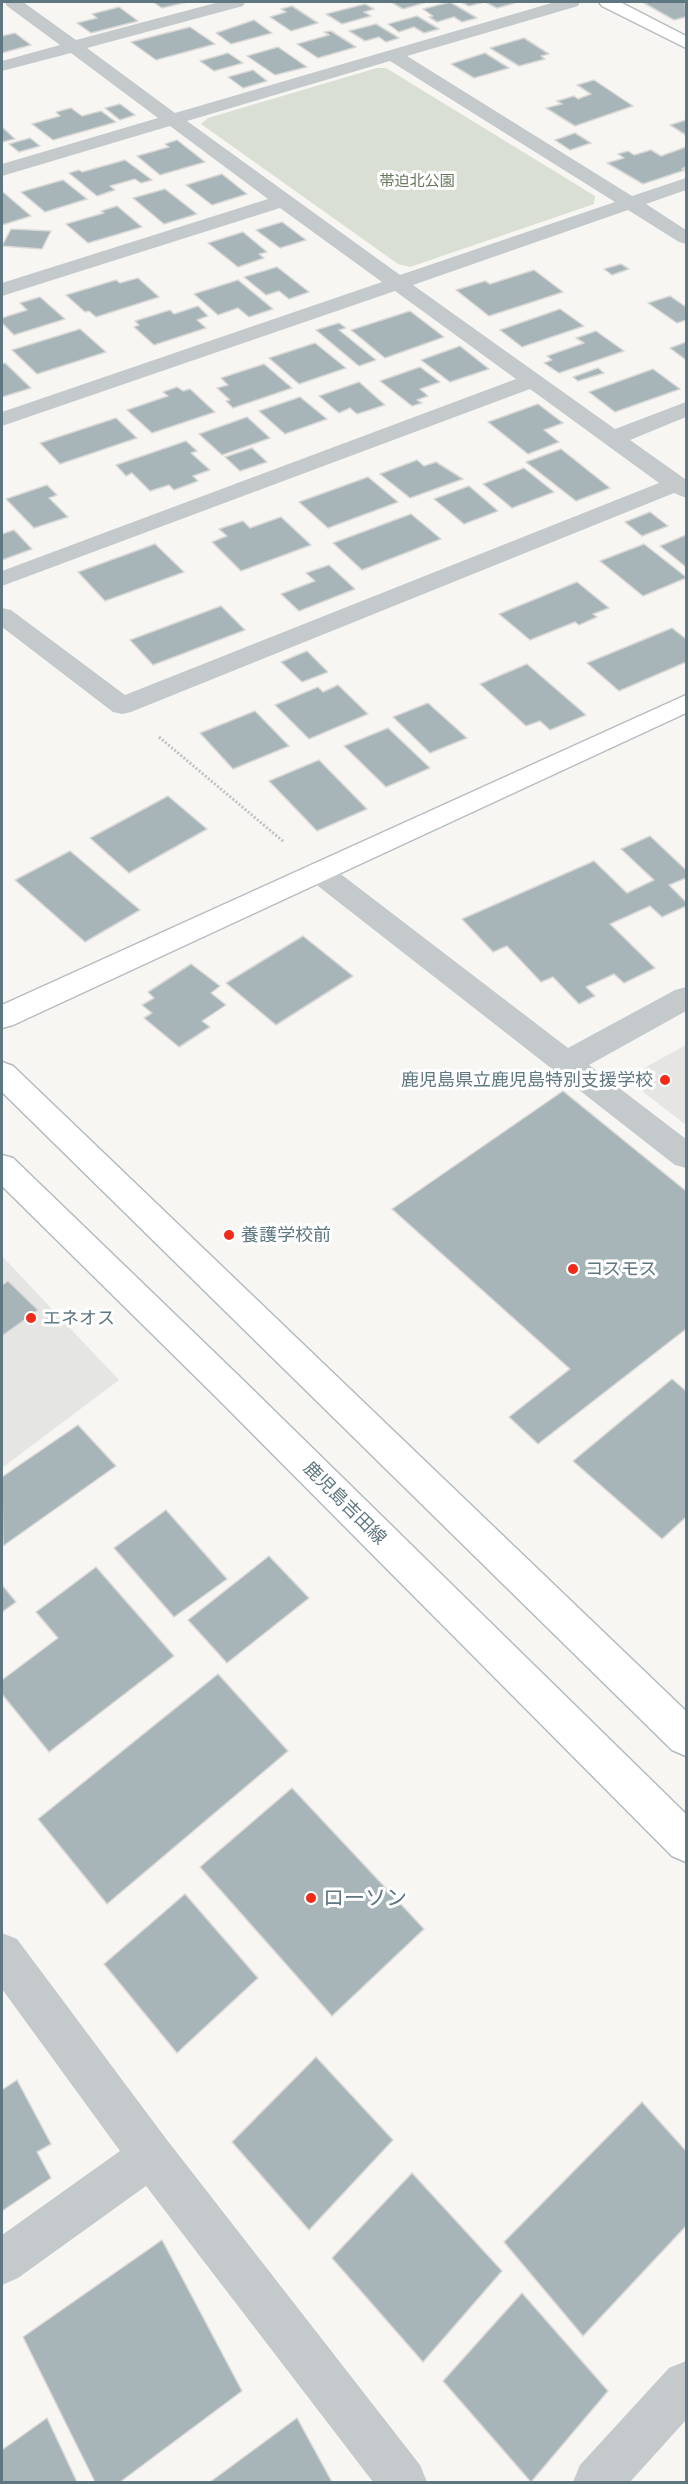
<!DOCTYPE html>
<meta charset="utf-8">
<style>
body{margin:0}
#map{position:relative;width:688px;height:2484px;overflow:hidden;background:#f7f6f3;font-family:Commissioner,sans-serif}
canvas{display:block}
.frame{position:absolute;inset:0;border:3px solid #5f7781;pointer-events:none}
</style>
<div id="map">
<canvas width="688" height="2484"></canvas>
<div class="frame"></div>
</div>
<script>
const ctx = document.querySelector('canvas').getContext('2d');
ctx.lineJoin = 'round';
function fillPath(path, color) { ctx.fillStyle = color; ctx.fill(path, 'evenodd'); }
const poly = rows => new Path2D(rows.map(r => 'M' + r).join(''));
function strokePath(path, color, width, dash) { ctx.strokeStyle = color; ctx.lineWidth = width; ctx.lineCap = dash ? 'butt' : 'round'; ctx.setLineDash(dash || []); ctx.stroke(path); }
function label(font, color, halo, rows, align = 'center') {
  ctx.font = font + ' Commissioner,"Noto Sans JP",sans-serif'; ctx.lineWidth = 6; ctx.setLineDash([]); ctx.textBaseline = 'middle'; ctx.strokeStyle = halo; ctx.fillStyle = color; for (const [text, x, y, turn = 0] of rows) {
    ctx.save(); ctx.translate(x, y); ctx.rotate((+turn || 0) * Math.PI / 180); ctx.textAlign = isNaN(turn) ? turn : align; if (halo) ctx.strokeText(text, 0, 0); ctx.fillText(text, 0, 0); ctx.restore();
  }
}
const built = poly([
 [686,1045,686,1125,642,1091,644,1068],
 [2,1256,119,1380,2,1468]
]);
const green = poly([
 [377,68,386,68,595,196,594,204,410,267,398,264,201,124,208,118]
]);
const building = poly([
 [153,2,188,2,162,8,153,2],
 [391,2,427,2,403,9,391,2],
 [450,2,477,18,462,22,454,17,437,22,429,17,433,16,423,9,450,2],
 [461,2,512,2,515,3,497,8,485,2,469,6,461,2],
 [650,2,685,2,686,17,674,20,644,3,650,2],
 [365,4,374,9,364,12,371,16,342,24,326,14,365,4],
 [292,6,318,23,291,31,270,17,286,12,281,9,292,6],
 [119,7,138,21,91,33,77,23,97,18,92,14,119,7],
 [417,16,439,29,424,33,414,27,399,32,388,24,417,16],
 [254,20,272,33,231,44,216,33,254,20],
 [376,24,399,38,386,42,379,37,365,41,349,31,376,24],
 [190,27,215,44,156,60,131,42,190,27],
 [331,31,356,47,318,58,297,44,329,35,324,32,331,31],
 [15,33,31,45,2,53,2,36,15,33],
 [524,38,549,54,541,56,545,59,519,66,490,48,524,38],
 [278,47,307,67,275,75,247,56,278,47],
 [228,53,243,63,214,71,200,61,228,53],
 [485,53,509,68,474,78,451,64,485,53],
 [253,70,267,81,243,88,228,77,253,70],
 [594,80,633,106,575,126,546,108,562,104,557,101,574,96,578,99,591,94,577,85,594,80],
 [120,104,135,115,120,120,105,108,120,104],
 [71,108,82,116,101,111,116,122,53,140,32,124,60,116,56,112,71,108],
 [686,120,686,135,670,125,686,120],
 [2,127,15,139,2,142,2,127],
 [575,133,591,143,570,150,555,140,575,133],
 [30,138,40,146,19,152,9,144,30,138],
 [177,140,205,162,160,175,137,156,169,147,165,144,177,140],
 [686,147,686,167,682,169,685,170,643,184,607,163,624,158,618,154,628,151,634,155,651,150,661,156,686,147],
 [125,160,152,180,141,183,135,179,110,186,115,190,97,196,69,173,79,170,82,172,125,160],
 [222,174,247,194,212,205,186,185,222,174],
 [63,180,87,199,45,212,21,192,63,180],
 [165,189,197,214,164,224,133,198,165,189],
 [2,192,3,192,31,216,2,225,2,192],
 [117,206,142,227,88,243,66,224,104,213,101,211,117,206],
 [282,222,306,240,280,248,256,230,282,222],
 [11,229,51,231,42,249,2,246,11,229],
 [243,232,267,252,259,254,264,258,238,267,208,243,243,232],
 [621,264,629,269,612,275,604,269,621,264],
 [277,267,309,292,289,299,279,291,266,295,244,277,277,267],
 [534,270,563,292,489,316,456,290,485,281,490,284,534,270],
 [138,278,159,297,96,317,89,311,85,312,66,295,116,280,120,283,138,278],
 [238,280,273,309,249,317,238,308,218,315,194,294,238,280],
 [670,296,686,307,686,320,677,323,648,303,670,296],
 [40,297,65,319,14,335,2,323,2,318,27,310,20,303,40,297],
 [198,306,208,316,197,320,206,328,154,345,134,327,139,325,135,321,170,310,174,314,198,306],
 [560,309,584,326,522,347,500,330,560,309],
 [410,311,444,337,385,358,351,330,410,311],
 [339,323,346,328,339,330,376,360,359,366,316,330,339,323],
 [80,329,106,352,37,374,12,350,80,329],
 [596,331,624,351,559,373,544,363,552,360,547,356,584,343,576,338,596,331],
 [686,342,686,360,670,348,686,342],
 [315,343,346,368,299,384,269,358,315,343],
 [460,346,489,369,450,382,421,360,460,346],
 [5,363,31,388,2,397,2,364,5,363],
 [264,364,292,388,233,408,226,401,230,400,217,388,228,385,221,378,264,364],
 [420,367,440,382,420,389,428,396,417,400,422,403,412,406,380,381,420,367],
 [598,368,604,373,578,381,573,377,598,368],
 [653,369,680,389,615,412,589,392,653,369],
 [359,382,385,405,357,414,350,408,339,413,319,396,359,382],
 [177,387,183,391,190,389,215,412,152,433,127,410,168,396,163,392,177,387],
 [300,397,327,419,285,434,259,411,300,397],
 [538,404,563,423,544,430,559,442,528,454,488,422,538,404],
 [247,417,270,438,222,455,199,434,247,417],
 [116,418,137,438,60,464,40,443,116,418],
 [186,441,197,451,191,453,210,470,193,476,198,481,174,490,169,485,150,491,132,473,126,476,116,465,186,441],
 [252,448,267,462,240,471,225,457,252,448],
 [561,449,610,488,576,501,526,462,561,449],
 [417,460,424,466,436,462,463,479,410,498,380,474,417,460],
 [524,468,554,492,512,508,483,484,524,468],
 [368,477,398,502,328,528,299,502,368,477],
 [47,485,57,495,49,498,68,517,34,528,6,499,47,485],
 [469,486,498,511,464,524,434,499,469,486],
 [650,512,668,526,642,536,625,522,650,512],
 [411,514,441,539,362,570,333,543,411,514],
 [281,517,311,545,241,571,212,542,227,536,219,529,243,521,250,528,281,517],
 [14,530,32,549,2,560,2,534,14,530],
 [686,535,686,567,660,546,686,535],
 [155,544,184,572,105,601,78,572,155,544],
 [644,544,686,577,686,578,643,596,600,561,644,544],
 [329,565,355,589,299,611,281,594,315,581,306,573,329,565],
 [577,582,609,608,593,614,597,617,579,625,575,622,530,640,499,614,577,582],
 [221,606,245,630,153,665,130,640,221,606],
 [672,628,686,639,686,662,619,691,587,663,672,628],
 [307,651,328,672,302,682,281,662,307,651],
 [527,664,586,715,550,730,540,721,526,726,480,684,527,664],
 [338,685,368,714,309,739,275,705,318,687,323,692,338,685],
 [428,703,467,738,430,753,393,717,428,703],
 [255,711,289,746,233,769,200,733,255,711],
 [388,728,430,768,386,787,344,746,388,728],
 [319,760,367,809,317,831,269,781,319,760],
 [168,796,207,829,129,873,90,838,168,796],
 [650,836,686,870,686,878,669,885,686,902,686,906,662,917,650,906,610,924,655,968,624,983,614,974,586,987,595,996,579,1004,553,977,541,982,507,946,493,952,462,919,594,861,627,893,654,880,621,849,650,836],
 [70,851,140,910,85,942,15,880,70,851],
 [303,936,353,976,276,1025,226,983,303,936],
 [191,964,220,986,211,993,226,1005,202,1021,210,1027,179,1047,144,1018,152,1013,142,1005,154,998,148,992,191,964],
 [563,1091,686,1191,686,1329,538,1444,509,1417,570,1369,392,1209,563,1091],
 [8,1281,38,1310,2,1336,2,1285,8,1281],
 [672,1379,686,1391,686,1517,662,1539,573,1461,672,1379],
 [78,1425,116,1466,3,1546,2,1477,78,1425],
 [166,1510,227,1579,174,1617,114,1548,166,1510],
 [269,1556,309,1598,227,1663,188,1620,269,1556],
 [96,1567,174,1656,49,1752,2,1694,2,1680,58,1638,36,1612,96,1567],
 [2,1585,16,1602,2,1612,2,1585],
 [218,1674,288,1751,107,1904,38,1819,218,1674],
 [292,1788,424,1929,332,2016,200,1867,292,1788],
 [185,1894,258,1978,177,2053,104,1964,185,1894],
 [316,2057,393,2140,309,2230,232,2142,316,2057],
 [17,2080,51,2144,37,2152,51,2178,2,2211,2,2090,17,2080],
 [642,2102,686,2151,686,2226,583,2336,504,2242,642,2102],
 [412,2173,502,2271,423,2362,332,2258,412,2173],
 [162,2240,242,2391,120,2482,95,2482,23,2337,162,2240],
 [522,2293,608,2391,531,2482,443,2381,522,2293],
 [47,2418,77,2482,2,2482,2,2450,47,2418],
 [297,2418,332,2482,210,2482,297,2418]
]);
const path = poly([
 [159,737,284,842]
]);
const street = poly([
 [5,2,23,2,76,40,219,2,245,2,243,6,87,48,175,113,555,2,580,2,578,6,407,56,632,196,686,178,686,190,646,204,686,230,686,244,679,242,628,210,413,285,615,429,686,402,686,417,630,440,685,479,686,498,674,493,131,712,122,714,113,712,2,627,2,608,11,610,125,695,659,483,530,389,2,586,2,571,516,379,395,291,2,426,2,412,382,282,280,208,2,296,2,283,268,199,170,126,2,176,2,164,158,118,71,53,2,71,2,61,60,45,7,6,5,2],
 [390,61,615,202,400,275,187,121,390,61],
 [319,862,329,865,568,1048,675,990,686,987,686,1011,589,1065,686,1139,686,1168,675,1165,309,879,305,872,309,865,319,862],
 [2,1933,17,1939,167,2140,420,2465,427,2482,373,2482,146,2186,18,2278,2,2285,2,2235,120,2151,2,1989,2,1933],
 [686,2361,686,2420,630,2482,573,2482,580,2465,669,2368,686,2361]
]);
const secondary = poly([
 [599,2,620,2,686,36,686,48,602,6,599,2],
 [686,695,686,713,13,1025,2,1028,2,1005,686,695]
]);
const primary = poly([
 [2,1062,13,1066,686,1711,686,1756,672,1750,2,1092,2,1062],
 [2,1155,13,1158,240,1377,686,1814,686,1862,672,1856,216,1397,2,1186,2,1155]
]);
const markers = [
 [665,1080,6,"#f22a18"],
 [229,1235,6,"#f22a18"],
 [573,1269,6,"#f22a18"],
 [31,1318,6,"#f22a18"],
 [311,1898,6,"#f22a18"]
];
const farParknames = [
 ["帯迫北公園",417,181]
];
const poiNames = [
 ["鹿児島県立鹿児島特別支援学校",653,1080,"right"],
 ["養護学校前",241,1235],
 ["コスモス",585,1269],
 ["エネオス",43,1318]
];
const streetNames = [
 ["鹿児島吉田線",345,1503,45]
];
const nearPoinames = [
 ["ローソン",323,1898]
];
fillPath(built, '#e5e6e4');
fillPath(green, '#d9dfd4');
fillPath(building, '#a7b4b8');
strokePath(building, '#d8d8d6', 1.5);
strokePath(secondary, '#b6bdc0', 3);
strokePath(primary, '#b4bbbe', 3);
strokePath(path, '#bfc2c4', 3, [2, 2]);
fillPath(street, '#c4c9cc');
fillPath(secondary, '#fff');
fillPath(primary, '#fff');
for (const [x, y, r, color] of markers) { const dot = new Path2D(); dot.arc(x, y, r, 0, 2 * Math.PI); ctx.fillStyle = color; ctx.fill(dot); strokePath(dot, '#fff', 2); }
label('15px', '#67785f', '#fff', farParknames);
label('18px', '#5f7781', '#fff', poiNames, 'left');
label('18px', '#5f7781', '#fff', streetNames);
label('21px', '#5f7781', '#fff', nearPoinames, 'left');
</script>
